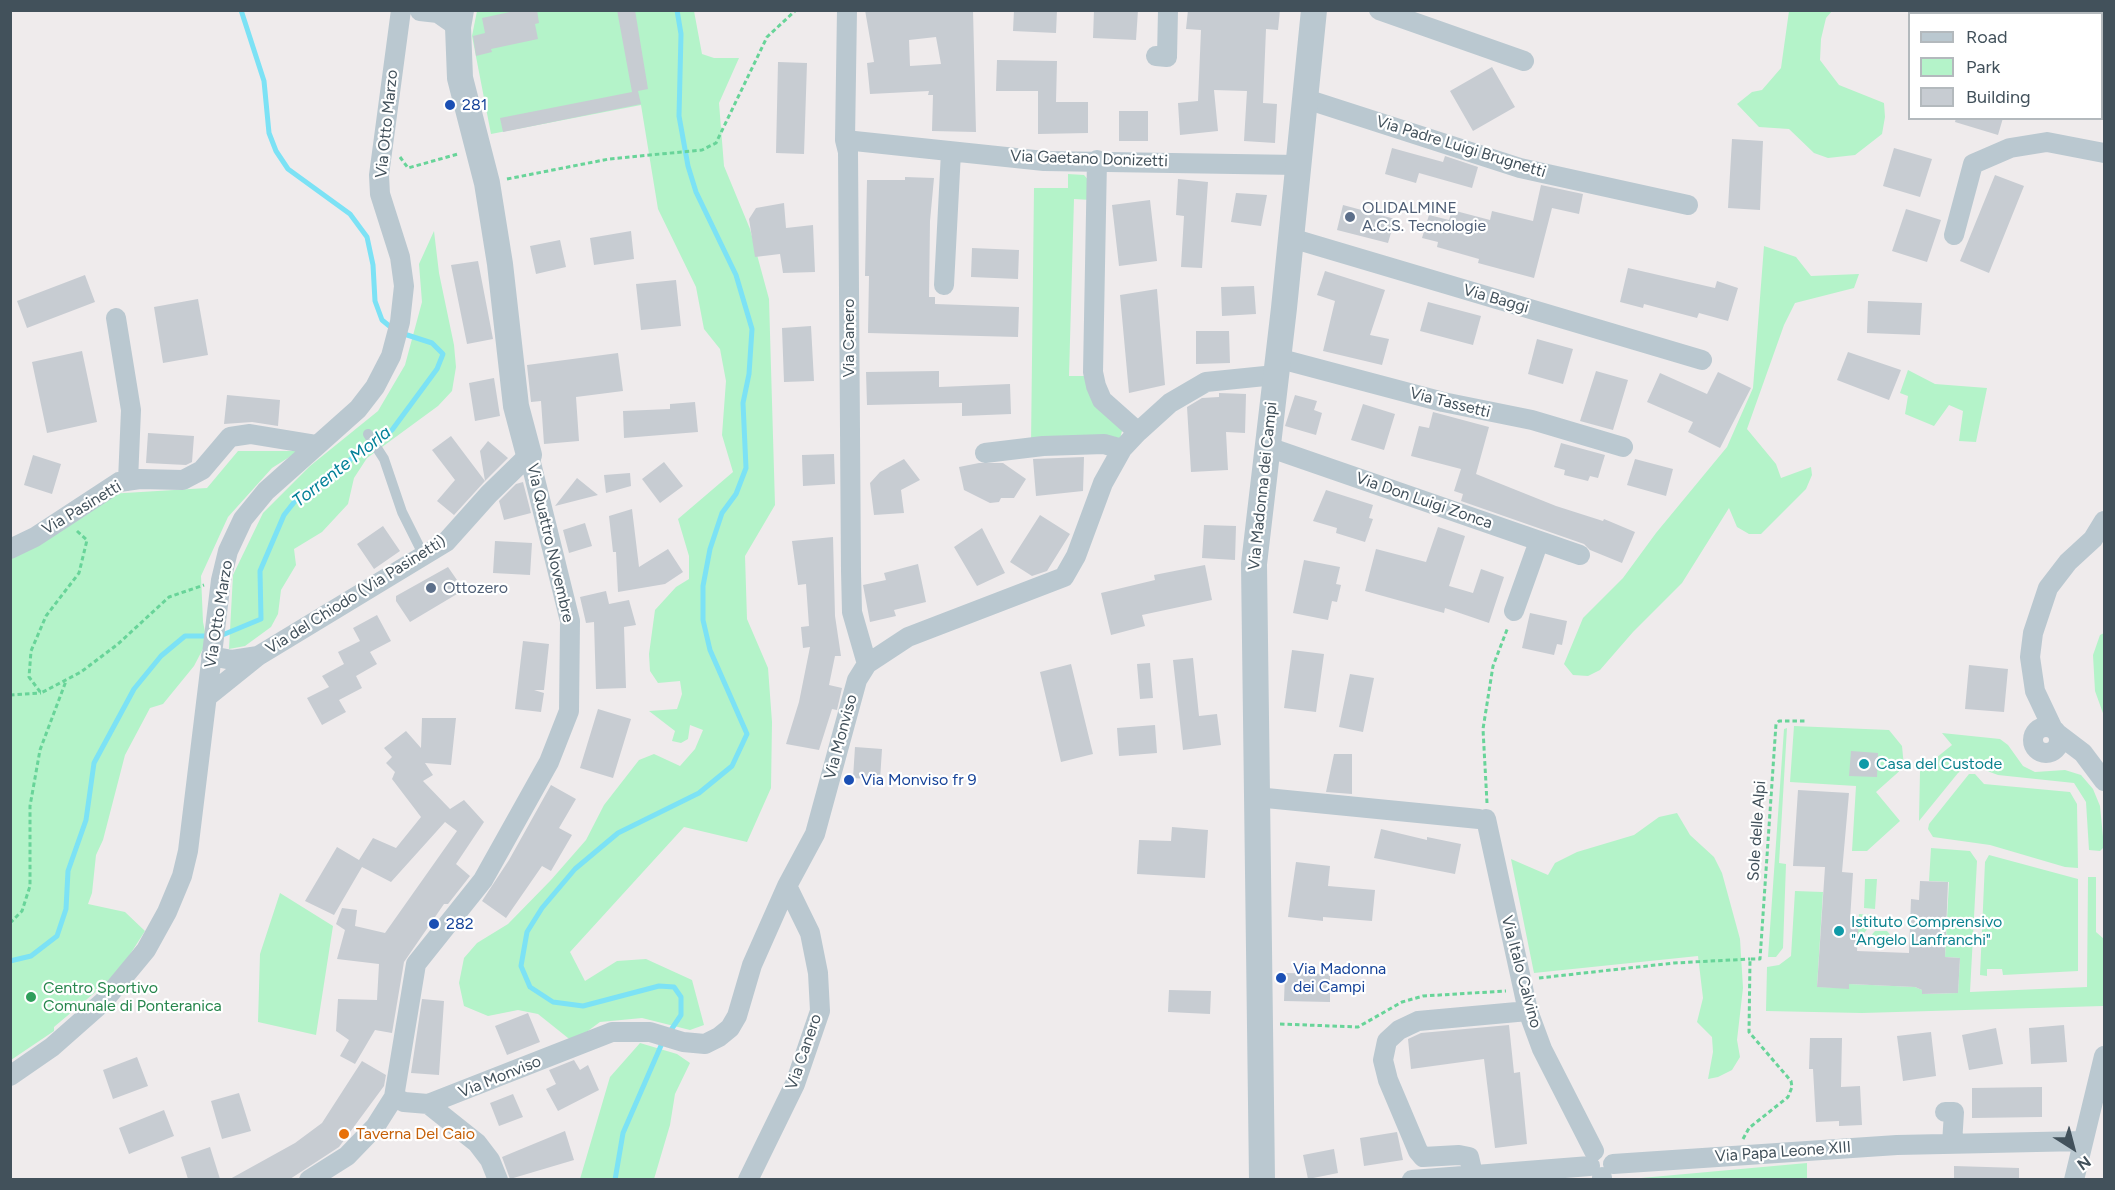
<!DOCTYPE html>
<style>
body{margin:0}
#map{position:relative;width:2115px;height:1190px;overflow:hidden;background:#efebec;font-family:Figtree,sans-serif}
canvas{display:block}
.frame{position:absolute;inset:0;border:12px solid #42515b;pointer-events:none}
.legend{position:absolute;left:1908px;top:12px;width:195px;height:108px;box-sizing:border-box;background:#fff;border:2px solid #b3b9bd;margin:0;padding:8px 10px;list-style:none;font-size:18px;color:#42515b}
.legend li{display:flex;align-items:center;gap:12px;height:30px}
.legend b{width:30px;border:2px solid #b3b9bd}
.north{position:absolute;left:2043px;top:1118px;width:60px;height:60px;-webkit-text-stroke:4px #fff;paint-order:stroke;rotate:144deg;font-size:16px;font-weight:700;line-height:24px;text-align:center;color:#42515b}
.north::after{content:'';display:block;margin:auto;width:21px;height:27px;background:#42515b;clip-path:polygon(50% 0,100% 100%,50% 72%,0 100%)}
</style>
<div id="map">
<canvas width="2115" height="1190"></canvas>
<div class="frame"></div>
<ul class="legend">
<li><b style="height:8px;background:#bac8d0"></b>Road</li>
<li><b style="height:16px;background:#b4f3c9"></b>Park</li>
<li><b style="height:16px;background:#c7ccd2"></b>Building</li>
</ul>
<div class="north">N</div>
</div>
<script>
const ctx = document.querySelector('canvas').getContext('2d');
ctx.lineJoin = 'round';
function fillPath(path, color) { ctx.fillStyle = color; ctx.fill(path, 'evenodd'); }
const poly = rows => new Path2D(rows.map(r => 'M' + r).join(''));
function strokePath(path, color, width, dash) { ctx.strokeStyle = color; ctx.lineWidth = width; ctx.lineCap = dash ? 'butt' : 'round'; ctx.setLineDash(dash || []); ctx.stroke(path); }
function label(font, color, halo, rows, align = 'center') {
  ctx.font = font + ' Figtree,sans-serif'; ctx.lineWidth = 4.5; ctx.setLineDash([]); ctx.textBaseline = 'middle'; ctx.strokeStyle = halo; ctx.fillStyle = color; for (const [text, x, y, turn = 0] of rows) {
    ctx.save(); ctx.translate(x, y); ctx.rotate((+turn || 0) * Math.PI / 180); ctx.textAlign = isNaN(turn) ? turn : align; if (halo) ctx.strokeText(text, 0, 0); ctx.fillText(text, 0, 0); ctx.restore();
  }
}
const green = poly([
 [477,11,694,11,702,54,714,58,739,58,719,103,724,166,750,229,769,299,775,505,745,556,747,619,768,668,772,722,771,788,747,842,684,827,570,952,585,981,617,961,646,959,692,980,704,1025,690,1030,642,1018,600,1022,573,1042,538,1014,518,1010,488,1016,464,1006,459,983,464,958,477,943,508,924,551,880,586,840,604,805,639,760,654,754,680,766,695,749,703,730,690,725,688,739,681,743,672,741,675,731,649,711,677,709,682,694,680,681,658,683,650,671,649,654,655,610,676,587,689,579,689,556,678,519,733,472,722,435,726,381,720,349,704,329,696,287,658,209,641,105,491,134,472,36],
 [1789,11,1832,11,1826,18,1821,39,1820,60,1839,85,1884,103,1885,117,1882,134,1855,155,1828,158,1814,153,1789,129,1759,127,1737,104,1752,92,1762,90,1781,68],
 [1068,174,1084,175,1091,183,1091,200,1074,199,1069,376,1087,376,1123,427,1120,439,1031,445,1034,188,1068,188],
 [434,231,439,273,454,345,456,367,452,391,438,406,367,458,354,478,348,504,322,532,294,549,296,565,281,590,278,614,271,627,245,646,229,649,233,575,263,513,310,466,378,411,405,365,422,302,419,264],
 [1764,246,1796,257,1811,276,1859,274,1854,288,1795,303,1784,325,1747,429,1776,464,1781,478,1811,467,1812,475,1806,489,1761,534,1749,534,1737,527,1729,508,1682,583,1633,632,1600,670,1588,676,1573,675,1564,664,1583,618,1623,578,1656,533,1727,447,1753,388],
 [1908,370,1935,384,1987,388,1976,442,1959,441,1963,411,1949,405,1934,426,1905,414,1908,396,1900,393],
 [238,451,299,451,272,468,228,517,201,576,203,622,207,641,194,666,163,704,150,708,125,755,103,840,96,855,92,893,88,904,125,912,145,931,118,973,54,1027,54,1031,11,1060,10,556,108,494,207,488],
 [2104,633,2104,716,2095,691,2093,655,2100,635],
 [1794,726,1889,730,1902,746,1904,767,1876,792,1900,821,1867,851,1852,851,1856,786,1790,782],
 [1787,728,1779,863,1786,864,1783,948,1776,957,1768,957,1784,729],
 [1942,733,2000,739,2008,745,2023,766,2035,772,2065,770,2081,775,2093,789,2100,806,2104,847,2100,851,2089,850,2086,802,2074,783,1998,775,1982,769,1974,762,1958,773,1919,821,1920,771,1952,745],
 [1969,774,1975,774,1984,784,2070,792,2077,804,2078,868,2065,867,1990,845,1933,837,1928,829,1929,824],
 [1677,813,1690,835,1714,857,1722,873,1740,939,1743,988,1737,1040,1740,1057,1732,1070,1718,1077,1708,1079,1713,1052,1712,1037,1697,1022,1703,998,1698,956,1534,973,1511,859,1548,875,1555,863,1577,852,1634,835,1659,817],
 [1931,848,1970,851,1977,861,1970,992,2087,987,2088,877,2096,877,2096,932,2104,939,2103,1006,1862,1013,1766,1011,1767,967,1779,965,1791,956,1795,891,1823,892,1817,987,1849,988,1849,984,1915,987,1922,990,1922,994,1958,993,1960,958,1945,957,1949,882,1929,881],
 [1989,855,2078,879,2078,971,2003,975,2002,969,1987,969,1987,976,1980,975,1985,862],
 [1865,879,1877,879,1875,909,1864,908],
 [280,893,333,926,316,1035,258,1022,260,954],
 [1859,914,1872,915,1871,925,1857,941],
 [1875,931,1887,931,1893,938,1893,945,1868,944,1868,939],
 [640,1043,677,1054,690,1063,675,1094,670,1125,654,1179,580,1179,610,1077],
 [1807,1163,1807,1179,1630,1179]
]);
const stream = poly([
 [241,10,264,81,269,133,276,151,288,169,350,214,367,237,373,265,375,301,382,320,393,329],
 [220,636,261,619,260,571,284,515,299,496,392,430,437,369,443,354,432,343,401,333],
 [10,961,31,956,57,936,66,909,68,871,86,820,94,763,134,689,161,656,185,636,210,636],
 [669,1033,681,1015,681,997,674,987,659,986,583,1006,553,1002,530,987,521,966,527,932,542,908,575,869,618,833,699,793,732,766,747,734,710,650,703,620,703,586,710,549,722,513,736,494,746,468,743,403,749,374,752,329,736,275,696,192,688,166,679,116,681,34,677,10],
 [615,1180,623,1133,663,1041]
]);
const building = poly([
 [519,10,537,10,539,23,535,24,538,39,491,49,492,52,476,56,473,36,485,33,482,18],
 [617,10,635,10,648,89,638,91,641,104,503,132,500,118,632,92],
 [865,10,973,10,976,132,932,131,933,95,928,95,929,91,870,94,867,63,874,62],
 [936,37,941,64,910,66,909,40],
 [1014,10,1057,10,1056,33,1013,31],
 [1094,10,1138,10,1136,40,1093,38],
 [1188,10,1280,10,1278,30,1266,29,1263,103,1277,104,1275,143,1244,141,1247,91,1214,90,1218,131,1180,135,1178,103,1198,101,1201,30,1186,29],
 [997,60,1057,61,1056,102,1088,102,1088,133,1038,134,1038,91,996,91],
 [778,62,807,63,804,154,776,153],
 [1492,67,1515,107,1473,131,1450,91],
 [1119,111,1148,111,1148,141,1119,141],
 [1956,118,2003,118,1998,135,1955,122],
 [1732,139,1763,141,1760,210,1728,208],
 [1392,148,1443,162,1445,156,1478,167,1472,188,1419,173,1416,183,1385,174],
 [1894,148,1932,159,1920,197,1883,186],
 [1995,175,2024,186,1989,273,1960,261],
 [905,177,934,178,930,221,929,297,935,297,935,304,1019,307,1018,337,868,333,869,276,865,276,867,180,905,180],
 [1178,179,1208,182,1202,268,1181,267,1184,216,1176,215],
 [1541,185,1583,194,1579,214,1552,208,1534,278,1478,263,1479,259,1437,247,1438,242,1422,238,1429,215,1449,220,1452,210,1490,220,1492,211,1533,221],
 [1236,193,1267,195,1261,226,1231,222],
 [1150,200,1157,261,1119,266,1112,205],
 [784,203,786,228,813,225,815,272,783,273,780,254,755,257,749,219,756,208],
 [1343,205,1395,219,1388,243,1337,230],
 [1906,209,1941,220,1927,262,1892,251],
 [631,231,634,259,594,265,590,238],
 [560,240,566,267,536,274,530,246],
 [972,248,1019,250,1018,279,971,277],
 [478,261,493,339,467,344,451,265],
 [1628,268,1715,288,1717,281,1738,288,1728,321,1699,313,1697,318,1644,304,1643,308,1620,302],
 [1325,271,1385,290,1370,335,1389,339,1382,365,1323,351,1335,301,1317,295],
 [85,275,95,302,27,328,17,301],
 [676,280,681,326,641,330,636,284],
 [1254,286,1256,314,1222,316,1221,287],
 [1157,289,1165,385,1129,393,1120,295],
 [198,299,208,355,163,363,154,307],
 [1868,301,1922,303,1920,335,1867,333],
 [1428,302,1481,316,1473,345,1420,331],
 [811,326,814,381,784,382,782,328],
 [1196,331,1229,331,1230,363,1196,364],
 [1537,339,1573,349,1563,384,1528,374],
 [82,351,97,422,47,433,32,362],
 [1848,352,1901,370,1889,400,1837,380],
 [618,353,623,391,576,397,579,441,544,444,541,401,531,402,527,365],
 [939,371,939,387,1010,384,1011,414,962,416,962,403,867,405,866,372],
 [1596,371,1628,380,1613,430,1580,421],
 [1718,372,1751,388,1720,448,1688,432,1693,422,1647,402,1660,373,1707,394],
 [494,378,500,416,475,421,469,383],
 [1219,393,1246,394,1245,433,1226,432,1228,470,1191,472,1187,407,1202,398,1219,397],
 [227,395,280,400,278,426,252,422,224,424],
 [1295,395,1317,401,1314,410,1322,413,1316,435,1285,426],
 [695,402,698,432,624,438,623,411,670,409,670,404],
 [1363,404,1395,414,1384,450,1351,440],
 [1433,412,1489,427,1476,474,1556,506,1603,521,1604,519,1635,532,1622,563,1590,550,1584,544,1461,501,1463,494,1454,491,1461,469,1411,456,1419,426,1429,428],
 [148,433,194,436,192,462,186,465,146,463],
 [451,436,485,481,454,515,437,501,455,480,432,450],
 [488,441,508,458,485,481,480,451],
 [1561,443,1605,455,1598,478,1590,476,1588,481,1564,475,1565,470,1554,467],
 [834,454,835,484,803,486,802,455],
 [33,455,61,464,52,494,24,485],
 [1084,457,1083,491,1036,496,1033,459],
 [904,459,920,480,901,490,904,513,874,515,870,483,880,472],
 [1635,459,1673,469,1666,496,1627,485],
 [664,462,683,486,660,503,642,479],
 [979,463,1003,463,1026,479,1014,498,1001,498,999,502,990,503,964,490,959,467],
 [630,473,631,486,606,493,604,475],
 [577,478,598,495,555,506],
 [523,482,531,513,504,520,499,501,516,484],
 [1326,490,1373,505,1369,518,1373,519,1365,542,1336,533,1337,528,1313,521],
 [632,509,639,567,668,549,683,572,665,584,618,592,616,552,613,552,609,516],
 [1040,515,1070,534,1047,571,1032,576,1010,562],
 [585,523,592,546,569,553,563,530],
 [1204,525,1236,526,1235,560,1202,558],
 [383,526,400,551,374,569,357,544],
 [1438,527,1465,536,1449,586,1473,593,1481,569,1504,577,1489,623,1445,608,1444,613,1365,591,1376,549,1426,562],
 [982,528,1005,573,977,586,954,547],
 [833,537,835,616,841,656,835,656,829,685,842,688,837,710,832,709,819,750,786,744,799,702,810,647,803,648,801,627,809,626,806,584,798,585,792,541],
 [495,541,532,543,530,575,493,573],
 [1304,560,1340,567,1336,584,1341,585,1337,602,1332,601,1328,620,1293,613],
 [918,564,926,602,894,610,896,616,870,622,863,585,886,580,884,573],
 [1205,565,1212,600,1142,615,1145,626,1111,635,1101,593,1155,580,1154,575],
 [448,567,457,580,452,587,457,594,410,622,396,601,396,596],
 [606,591,609,604,629,600,636,625,624,627,626,688,596,689,594,622,586,623,580,597],
 [1530,613,1567,621,1562,645,1557,644,1554,655,1522,648],
 [377,615,391,641,370,652,377,664,356,676,362,688,339,700,346,712,322,725,307,698,329,687,322,676,344,664,338,652,360,641,353,628],
 [523,641,549,644,544,690,534,690,544,693,541,712,515,709],
 [1292,650,1324,654,1316,712,1284,708],
 [1193,658,1199,716,1217,714,1221,745,1183,750,1173,660],
 [1150,663,1153,698,1140,699,1137,664],
 [1071,664,1093,754,1061,762,1040,672],
 [1969,665,2008,669,2004,712,1965,709],
 [1350,674,1374,678,1363,732,1339,727],
 [598,709,631,719,613,778,580,768],
 [422,718,456,718,451,765,425,763,433,775,423,781,450,809,464,800,484,822,456,864,470,876,448,904,444,904,404,962,392,1033,375,1030,355,1064,340,1056,349,1040,336,1031,338,999,377,1000,379,964,337,959,345,930,336,924,342,908,357,910,355,926,385,933,457,831,445,822,391,882,362,867,334,915,305,901,337,847,359,860,373,838,396,848,421,817,392,779,395,772,386,763,392,757,384,748,406,731,421,748],
 [1155,725,1157,753,1119,756,1117,728],
 [855,747,882,749,880,780,853,778],
 [1851,751,1878,753,1877,777,1849,776],
 [1334,754,1352,754,1352,794,1326,792],
 [551,785,576,799,559,828,572,835,551,871,542,866,506,918,482,901,509,860],
 [1798,790,1849,793,1842,872,1853,873,1850,920,1859,920,1857,951,1909,953,1911,899,1919,900,1920,881,1948,882,1945,957,1960,958,1958,993,1922,994,1922,990,1915,987,1849,984,1849,989,1817,987,1825,867,1793,866],
 [1172,827,1208,830,1205,878,1137,874,1139,840,1171,841],
 [1381,829,1427,840,1427,837,1461,844,1455,874,1374,858],
 [1296,862,1330,866,1328,886,1375,890,1372,921,1323,917,1323,921,1288,917],
 [1285,973,1330,974,1330,1002,1284,1001],
 [1169,990,1211,991,1210,1014,1168,1012],
 [422,999,444,1001,439,1075,411,1073],
 [528,1013,540,1042,507,1055,495,1026],
 [1509,1025,1514,1073,1520,1072,1527,1144,1495,1148,1484,1059,1411,1069,1408,1039,1421,1033],
 [2064,1025,2067,1062,2031,1064,2029,1028],
 [1996,1028,2003,1064,1969,1070,1962,1035],
 [1931,1032,1936,1076,1903,1081,1897,1036],
 [1810,1038,1842,1038,1841,1087,1860,1086,1862,1125,1839,1126,1839,1121,1816,1122,1813,1069,1809,1069],
 [137,1057,148,1086,113,1099,103,1070],
 [574,1060,580,1070,588,1065,599,1090,558,1111,546,1089,556,1084,549,1070],
 [362,1061,386,1075,384,1086,339,1147,290,1179,230,1179,295,1143,322,1123],
 [2042,1087,2042,1117,1972,1118,1972,1088],
 [239,1093,251,1131,222,1139,211,1101],
 [513,1094,523,1117,499,1126,490,1103],
 [164,1110,174,1136,129,1154,119,1128],
 [565,1131,574,1160,510,1179,502,1157],
 [1397,1132,1403,1160,1364,1166,1360,1138],
 [210,1147,220,1179,188,1179,181,1157],
 [1334,1149,1338,1173,1308,1179,1303,1155],
 [1954,1166,2019,1168,2019,1179,1954,1179]
]);
const path = poly([
 [400,157,408,168,458,154],
 [507,179,609,159,702,150,716,143,767,37,796,10],
 [77,531,87,540,79,573,46,616,31,651,29,677,41,693,81,672,118,644,169,597,204,585],
 [10,695,41,693],
 [1487,803,1483,729,1493,666,1508,627],
 [10,923,22,911,30,886,30,806,40,750,66,681],
 [1539,978,1674,963,1750,959],
 [1280,1024,1358,1027,1402,1002,1423,996,1506,991],
 [1743,1139,1749,1128,1788,1097,1792,1087,1791,1081,1749,1032,1750,959,1760,959,1776,724,1779,721,1805,721]
]);
const service = poly([
 [368,434,384,459,402,512,424,556]
]);
const minor = poly([
 [847,10,845,140,848,152,851,571,852,612,867,664],
 [1379,10,1524,61],
 [420,11,438,13,458,27],
 [1156,56,1167,57,1168,10],
 [1306,99,1520,168,1688,205],
 [845,140,1044,161,1298,165],
 [1097,160,1093,372,1096,386,1102,400,1138,432],
 [1954,235,1973,164,2010,148,2047,142,2104,153],
 [1291,238,1702,360],
 [944,285,951,152],
 [116,318,131,410,128,481],
 [1277,358,1443,402,1532,420,1623,447],
 [1268,447,1580,555],
 [985,453,1043,446,1104,444,1122,449],
 [10,549,35,537,119,482,140,479,183,480,202,470,230,437,250,434,317,445],
 [1514,611,1539,541],
 [211,656,232,660,258,656],
 [207,697,258,656,446,542,489,494,529,455,570,621,569,711,549,762,483,880,416,964,394,1097,375,1127,347,1156,309,1180],
 '2033 740a13 13 0 1 1 26 0a13 13 0 1 1-26 0Z',
 [2053,729,2035,691,2030,657,2033,633,2048,588,2068,562,2093,539,2104,521],
 [2058,734,2083,753,2104,781],
 [1256,797,1479,819],
 [1486,819,1528,1011,1542,1049,1594,1151],
 [10,1076,52,1047,103,1002,146,950,167,912,182,876,188,851,221,580,228,551,243,519,266,491,358,409,375,387,391,356,400,322,404,286,400,257,380,194,379,175,401,10],
 [394,1097,404,1102,428,1104,612,1032,650,1032,683,1042,705,1044,719,1037,730,1028,737,1016,752,965,787,886,815,834,857,680,867,664,908,637,1064,577,1076,556,1103,483,1122,449,1138,432,1170,403,1206,382,1275,375],
 [428,1104,477,1143,490,1160,498,1180],
 [1945,1112,1954,1112,1952,1144],
 [1613,1164,1897,1145,2083,1141],
 [1473,1174,1469,1157,1459,1155,1423,1157,1418,1151,1388,1080,1383,1060,1387,1041,1399,1030,1418,1021,1528,1011],
 [1602,1177,1602,1180],
 [748,1180,795,1084,820,1011,818,973,810,933,787,886],
 [1412,1180,1590,1166],
 [2074,1180,2104,1056]
]);
const tertiary = poly([
 [461,10,458,27,460,78,487,183,500,264,516,406,529,455],
 [1262,1180,1254,564,1284,308,1314,10]
]);
const markers = [
 [450,105,6,"#1a4fb4"],
 [1350,217,6,"#5c6f8a"],
 [431,588,6,"#5c6f8a"],
 [1864,764,6,"#0f9aa8"],
 [849,780,6,"#1a4fb4"],
 [434,924,6,"#1a4fb4"],
 [1839,931,6,"#0f9aa8"],
 [1281,978,6,"#1a4fb4"],
 [31,997,6,"#2e9e5b"],
 [344,1134,6,"#e8710a"]
];
const transitNames = [
 ["281",462,105],
 ["Via Monviso fr 9",861,780],
 ["282",446,924],
 ["Via Madonna",1293,969],
 ["dei Campi",1293,987]
];
const streetNames = [
 ["Via Otto Marzo",387,124,-84],
 ["Via Padre Luigi Brugnetti",1461,147,17],
 ["Via Gaetano Donizetti",1089,159,2],
 ["Via Baggi",1496,299,16],
 ["Via Canero",849,338,-90],
 ["Via Tassetti",1450,403,14],
 ["Via Madonna dei Campi",1263,486,-84],
 ["Via Don Luigi Zonca",1424,501,19],
 ["Via Pasinetti",82,508,-31],
 ["Via Quattro Novembre",550,543,77],
 ["Via del Chiodo (Via Pasinetti)",356,595,-32],
 ["Via Otto Marzo",219,614,-81],
 ["Via Monviso",841,737,-75],
 ["Sole delle Alpi",1757,831,-86],
 ["Via Italo Calvino",1521,972,75],
 ["Via Canero",804,1052,-71],
 ["Via Monviso",500,1077,-22],
 ["Via Papa Leone XIII",1783,1152,-4]
];
const serviceNames = [
 ["OLIDALMINE",1362,208],
 ["A.C.S. Tecnologie",1362,226],
 ["Ottozero",443,588]
];
const cultureNames = [
 ["Casa del Custode",1876,764],
 ["Istituto Comprensivo",1851,922],
 ["\"Angelo Lanfranchi\"",1851,940]
];
const leisureNames = [
 ["Centro Sportivo",43,988],
 ["Comunale di Ponteranica",43,1006]
];
const foodNames = [
 ["Taverna Del Caio",356,1134]
];
const waterNames = [
 ["Torrente Morla",342,467,-38]
];
fillPath(green, '#b4f3c9');
strokePath(stream, '#7ce2f5', 5);
fillPath(building, '#c7ccd2');
strokePath(path, '#68d499', 3, [4.5, 3]);
strokePath(service, '#bac8d0', 10);
strokePath(minor, '#bac8d0', 20);
strokePath(tertiary, '#bac8d0', 26);
for (const [x, y, r, color] of markers) { const dot = new Path2D(); dot.arc(x, y, r, 0, 2 * Math.PI); ctx.fillStyle = color; ctx.fill(dot); strokePath(dot, '#fff', 2); }
label('16px', '#164399', '#fff', transitNames, 'left');
label('16px', '#42515b', '#fff', streetNames);
label('16px', '#4e5e75', '#fff', serviceNames, 'left');
label('16px', '#0d838f', '#fff', cultureNames, 'left');
label('16px', '#27864d', '#fff', leisureNames, 'left');
label('16px', '#c56008', '#fff', foodNames, 'left');
label('italic 18px', '#038098', '#fff', waterNames);
</script>
